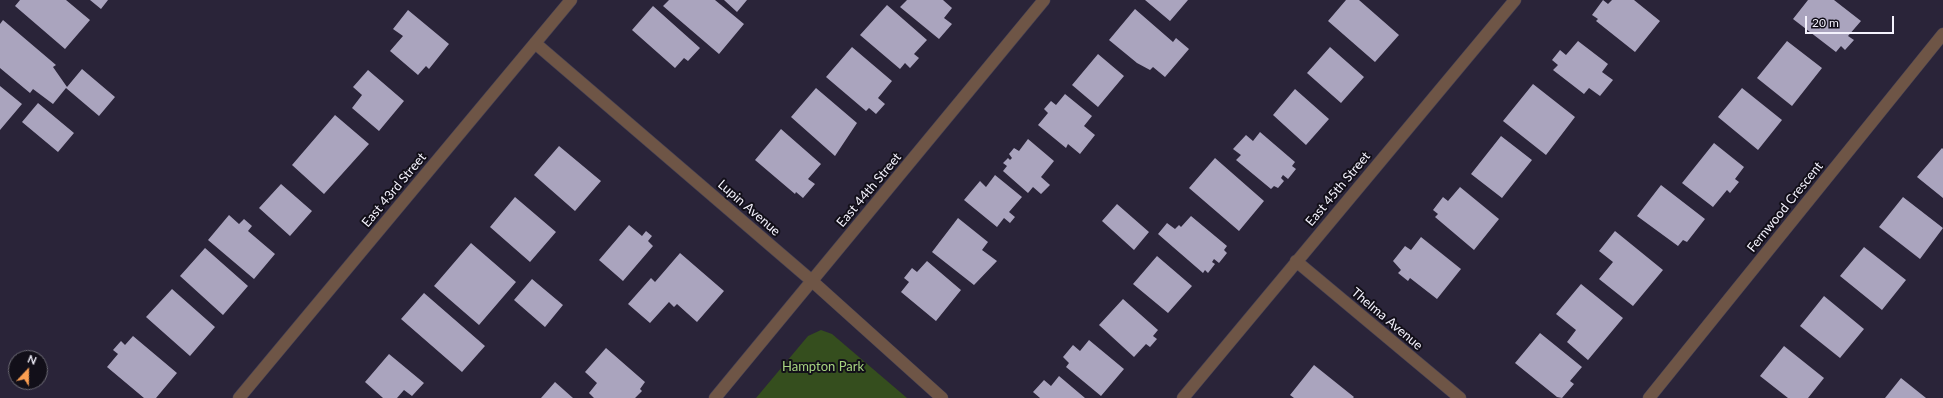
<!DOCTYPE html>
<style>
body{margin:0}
#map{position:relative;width:1943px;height:398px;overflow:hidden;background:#2a2439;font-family:Lato,sans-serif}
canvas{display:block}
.north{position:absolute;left:8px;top:350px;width:40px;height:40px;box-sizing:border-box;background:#120f19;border:1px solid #6c6a74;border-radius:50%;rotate:22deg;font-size:11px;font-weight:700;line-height:16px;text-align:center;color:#f4f2fd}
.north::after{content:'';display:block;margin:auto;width:14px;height:18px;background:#fb9e51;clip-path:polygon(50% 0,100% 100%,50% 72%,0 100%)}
.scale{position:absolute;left:1805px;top:16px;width:89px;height:18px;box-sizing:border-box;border:2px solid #f4f2fd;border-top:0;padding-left:5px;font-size:12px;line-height:14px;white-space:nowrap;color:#f4f2fd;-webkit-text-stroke:3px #120f19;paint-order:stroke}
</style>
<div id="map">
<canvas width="1943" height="398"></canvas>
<div class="north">N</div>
<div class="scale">20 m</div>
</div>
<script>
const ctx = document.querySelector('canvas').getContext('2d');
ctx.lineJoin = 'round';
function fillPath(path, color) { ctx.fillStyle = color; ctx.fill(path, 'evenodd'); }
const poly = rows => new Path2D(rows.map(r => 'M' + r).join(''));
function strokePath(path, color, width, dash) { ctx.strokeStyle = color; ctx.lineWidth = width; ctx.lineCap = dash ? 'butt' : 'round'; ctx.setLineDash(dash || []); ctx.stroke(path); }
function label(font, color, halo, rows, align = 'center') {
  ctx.font = font + ' Lato,sans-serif'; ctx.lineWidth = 4; ctx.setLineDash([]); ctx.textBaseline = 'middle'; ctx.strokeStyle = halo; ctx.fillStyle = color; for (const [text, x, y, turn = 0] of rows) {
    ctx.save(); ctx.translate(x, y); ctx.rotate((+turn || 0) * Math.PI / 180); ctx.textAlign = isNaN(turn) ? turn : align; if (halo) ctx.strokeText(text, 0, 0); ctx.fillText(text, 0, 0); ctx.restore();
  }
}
const green = poly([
 [821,330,832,334,907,398,756,398,808,336]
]);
const building = poly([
 [20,0,66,0,90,20,65,49,15,6],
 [90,0,108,0,101,9],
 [669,0,715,0,744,24,719,54,663,6],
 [724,0,747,0,737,12],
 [907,0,943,0,952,8,944,18,952,24,939,39,900,7],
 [1145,0,1188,0,1170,21],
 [1346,0,1359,0,1399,35,1375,62,1328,21],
 [1603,0,1608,4,1612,0,1634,0,1660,21,1635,52,1596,21,1598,19,1592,15],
 [1808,0,1834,0,1861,21,1848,36,1854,40,1845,50,1841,46,1836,52,1793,19],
 [887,5,927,40,914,54,919,58,910,68,905,63,900,69,860,35],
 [653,6,700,48,688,61,684,58,675,68,632,30],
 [1135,9,1173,42,1176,38,1189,49,1165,77,1153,67,1150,70,1137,63,1109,40],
 [408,10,449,44,429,69,426,66,418,75,390,51,403,36,393,29],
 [3,20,56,65,53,67,67,87,82,69,115,97,99,116,66,88,53,104,33,89,30,93,0,68,0,24],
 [1578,41,1608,64,1602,72,1613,80,1600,96,1589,88,1584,94,1553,70,1558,65,1552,60,1560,50,1566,55],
 [1787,41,1822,68,1792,106,1757,78],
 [852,47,892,81,878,98,885,104,876,114,869,108,866,111,826,77],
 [1330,47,1364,77,1341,103,1307,73],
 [1098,54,1124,76,1098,107,1072,85],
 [368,70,404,101,379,131,352,108,362,95,353,87],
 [1533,84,1575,117,1546,155,1503,121],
 [0,86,22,104,0,130],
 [816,88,857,123,835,156,791,117],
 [1742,88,1782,120,1758,150,1718,117],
 [1295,89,1329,119,1306,145,1273,115],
 [1065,94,1092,116,1084,126,1095,135,1080,154,1068,144,1066,148,1038,125,1048,113,1044,109,1051,101,1056,105],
 [38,103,74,133,58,152,22,122],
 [335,115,369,144,324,194,292,165],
 [781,129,821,164,808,179,815,184,803,198,796,192,795,194,755,160],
 [1260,132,1295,162,1292,166,1296,169,1288,179,1283,175,1281,178,1284,181,1278,188,1274,186,1271,189,1236,160,1241,155,1233,149,1246,135,1253,141],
 [1501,136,1532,160,1502,198,1471,174],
 [1028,139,1054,161,1041,177,1050,185,1041,194,1033,187,1028,193,1003,171,1007,166,1003,163,1008,158,1010,160,1012,158,1009,154,1014,148,1019,151],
 [1714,143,1744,167,1735,179,1739,182,1730,193,1727,190,1713,207,1682,183],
 [559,146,601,181,575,211,534,175],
 [1942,148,1943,149,1943,198,1917,177],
 [1215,158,1264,201,1239,231,1189,188],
 [995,175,1022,197,1009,212,1015,217,1010,223,1004,218,997,227,964,200,980,181,986,187],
 [281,184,312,211,290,236,259,208],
 [1661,185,1705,219,1687,242,1683,240,1678,246,1637,216],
 [1460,187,1499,219,1474,250,1435,217,1438,214,1433,210,1443,197,1448,201],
 [515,197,556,232,530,262,490,227],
 [1903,197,1943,228,1920,259,1879,227],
 [1117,204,1149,232,1134,250,1102,221],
 [229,215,239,224,244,219,252,226,248,231,275,254,254,279,208,240],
 [1191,216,1227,246,1224,250,1227,253,1219,263,1214,259,1212,262,1215,264,1208,273,1205,270,1203,273,1158,234,1167,223,1175,229,1179,225,1181,227],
 [958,218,988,242,982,250,997,261,974,285,932,252],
 [629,225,642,236,646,231,652,236,648,241,653,246,623,281,599,260],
 [1615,231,1663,270,1633,306,1599,279,1613,262,1599,251],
 [1421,237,1461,269,1437,299,1410,278,1408,281,1398,273,1401,270,1393,261,1405,246,1411,250],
 [471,243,516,282,479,325,434,286],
 [1864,247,1906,280,1882,310,1840,276],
 [205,248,248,286,223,315,180,276],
 [680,253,724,291,697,322,677,304,674,307,669,302,650,323,628,304,651,278,655,282],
 [1157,256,1192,286,1168,313,1133,284],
 [927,261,961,290,936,321,901,292,909,282,904,278,912,268,917,272],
 [532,279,563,305,545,327,514,300],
 [1581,284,1623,318,1588,360,1567,342,1576,330,1556,314],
 [172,289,215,327,190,356,146,317],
 [424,293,485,346,462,372,401,319],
 [1824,296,1864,329,1840,358,1800,326],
 [1123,299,1158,330,1153,336,1157,339,1150,347,1146,344,1134,357,1099,325],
 [1540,333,1582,367,1570,381,1574,384,1562,398,1557,397,1515,363],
 [133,336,177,373,156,398,144,398,107,367,118,354,113,350,121,341,125,345],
 [1089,340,1124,369,1101,396,1066,367,1069,363,1063,357,1073,345,1080,351],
 [1784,346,1824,378,1808,398,1788,398,1760,376],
 [606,348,645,382,640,389,642,391,635,398,594,398,589,393,597,383,585,372],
 [389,354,424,383,412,396,404,390,397,398,383,398,365,382],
 [1314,365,1354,397,1353,398,1294,398,1290,395],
 [1059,376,1085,398,1040,398,1033,392,1044,380,1051,386],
 [1901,378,1926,398,1885,398],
 [555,382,573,398,541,398]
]);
const minor = poly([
 [535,43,812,281,942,398],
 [1296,261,1460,398],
 [239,398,571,0],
 [715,398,1044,0],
 [1183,398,1515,0],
 [1649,398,1943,34]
]);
const streetNames = [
 ["East 45th Street",1338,189,-50],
 ["East 43rd Street",394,190,-50],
 ["East 44th Street",869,190,-50],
 ["Fernwood Crescent",1785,207,-51],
 ["Lupin Avenue",749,208,41],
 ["Thelma Avenue",1387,319,40]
];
const parkNames = [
 ["Hampton Park",823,367]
];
fillPath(green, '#354e1e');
fillPath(building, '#aaa4be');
strokePath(minor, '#464154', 13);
strokePath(minor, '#6e5546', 12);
label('13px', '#f4f2fd', '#120f19', streetNames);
label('13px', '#a6d37f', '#120f19', parkNames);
</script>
